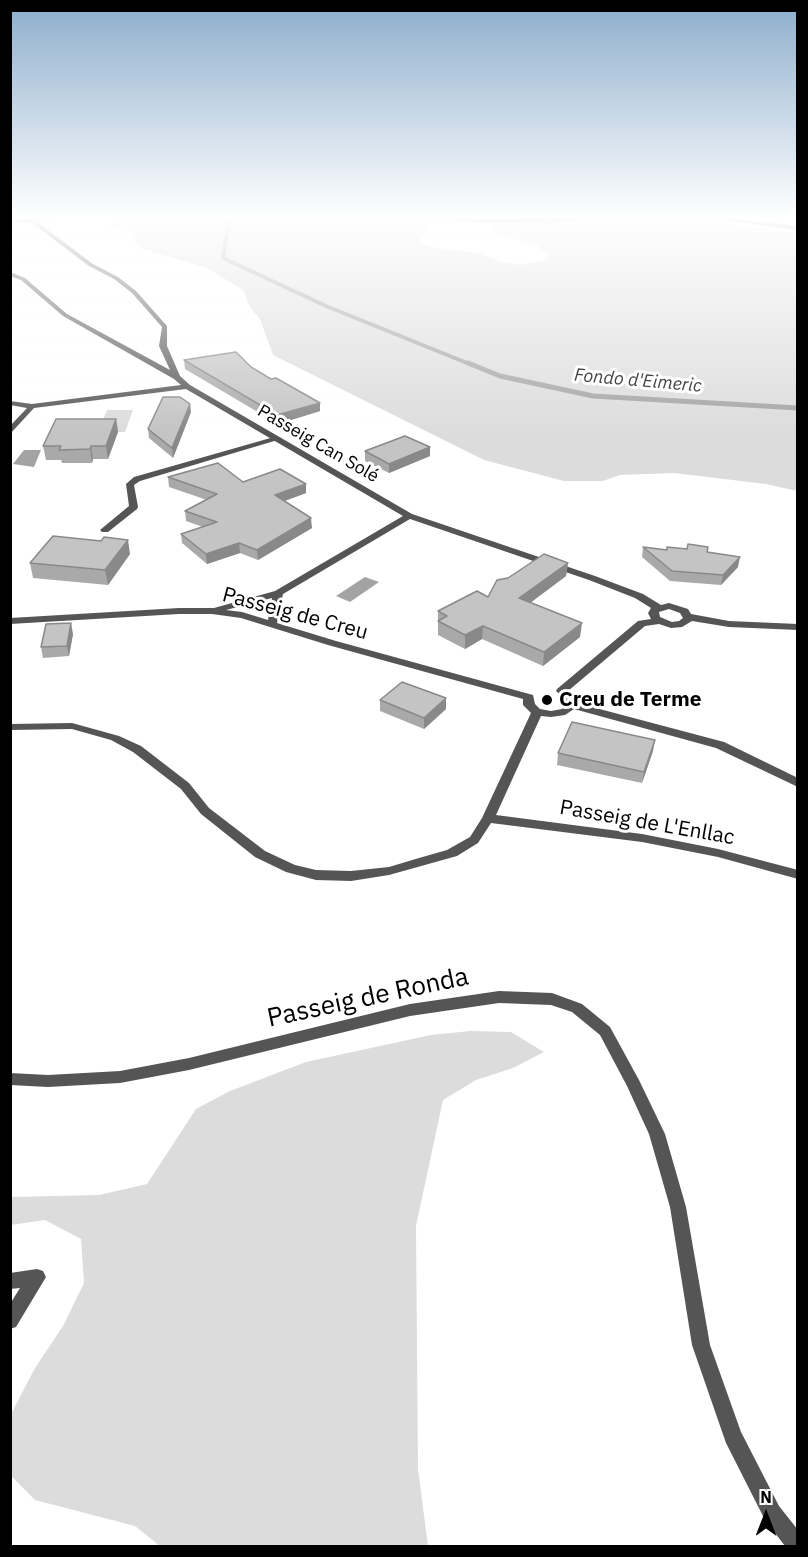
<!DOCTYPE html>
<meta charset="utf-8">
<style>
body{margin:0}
#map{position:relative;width:808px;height:1557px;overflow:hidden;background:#fff;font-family:"IBM Plex Sans",sans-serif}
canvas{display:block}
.frame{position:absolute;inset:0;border:12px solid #000;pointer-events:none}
.north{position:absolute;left:736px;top:1485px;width:60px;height:60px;-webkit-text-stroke:4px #fff;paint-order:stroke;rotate:0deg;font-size:16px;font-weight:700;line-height:24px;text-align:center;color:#000}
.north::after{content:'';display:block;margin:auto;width:21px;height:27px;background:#000;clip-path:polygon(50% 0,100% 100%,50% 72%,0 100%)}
</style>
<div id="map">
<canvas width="808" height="1557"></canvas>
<div class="frame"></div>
<div class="north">N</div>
</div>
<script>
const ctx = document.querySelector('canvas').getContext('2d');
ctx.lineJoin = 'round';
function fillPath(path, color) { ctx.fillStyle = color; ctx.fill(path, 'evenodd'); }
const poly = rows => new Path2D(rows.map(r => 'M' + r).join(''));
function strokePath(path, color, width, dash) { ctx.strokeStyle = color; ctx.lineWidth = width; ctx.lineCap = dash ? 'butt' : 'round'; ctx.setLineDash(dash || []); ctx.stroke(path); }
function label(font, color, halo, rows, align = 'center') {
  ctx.font = font + ' "IBM Plex Sans",sans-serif'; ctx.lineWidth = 6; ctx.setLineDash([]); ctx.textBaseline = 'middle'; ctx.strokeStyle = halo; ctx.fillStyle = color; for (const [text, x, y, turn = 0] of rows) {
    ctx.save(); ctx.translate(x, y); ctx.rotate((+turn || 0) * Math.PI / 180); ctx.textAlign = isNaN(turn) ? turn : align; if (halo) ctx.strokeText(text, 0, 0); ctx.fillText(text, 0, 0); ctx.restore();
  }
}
const green = poly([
 [148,216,382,216,424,225,428,229,420,239,422,243,432,247,477,253,502,262,519,265,546,260,549,255,538,246,495,232,491,227,502,224,645,218,693,220,797,233,797,491,766,484,674,473,620,475,603,481,564,481,484,460,273,355,260,319,250,307,243,290,207,268,144,249,138,245,130,231,107,226],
 [107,410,133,410,125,432,98,432],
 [470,1031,511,1032,544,1052,513,1068,476,1080,443,1100,416,1226,418,1469,428,1546,160,1546,135,1526,35,1500,11,1476,11,1414,35,1368,63,1326,84,1283,81,1239,45,1220,11,1225,11,1197,99,1195,147,1184,196,1109,230,1091,306,1062,431,1035]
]);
const water = poly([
 [24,450,41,450,34,467,13,464],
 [365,577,379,582,350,602,336,596]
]);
const streamFar1 = poly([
 [237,216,229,220,223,258,326,306,472,365]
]);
const stream = poly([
 [468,363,500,376,593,396,798,408]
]);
const lane = poly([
 [274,437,281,439,140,481,134,485,138,507,137,509,108,532,102,532,100,530,129,506,126,484,134,477,274,437]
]);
const street = poly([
 [45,216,55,216,37,222,93,264,118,277,136,291,167,326,167,346,180,376,190,385,412,514,595,576,643,594,661,605,669,603,688,609,691,614,729,621,798,624,798,630,729,627,692,621,682,627,671,628,659,624,645,626,568,691,574,695,577,703,724,742,798,778,798,787,716,748,574,709,565,715,551,717,541,716,496,815,642,834,718,849,798,870,798,879,718,857,642,842,491,823,478,843,457,856,389,875,351,881,316,880,286,872,255,857,201,814,181,789,133,752,111,740,72,729,10,730,10,724,72,723,119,736,141,746,189,783,209,808,265,851,295,865,316,870,351,871,389,867,419,858,447,850,470,837,482,818,531,713,523,705,523,699,328,645,241,618,212,614,179,614,10,624,10,618,179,608,214,608,275,591,403,516,186,389,34,408,10,434,10,426,27,408,10,405,10,401,32,404,181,385,174,379,63,316,21,280,10,276,10,272,25,278,67,314,170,370,159,346,162,327,132,293,114,279,89,266,32,223,10,222,10,218,33,219,45,216],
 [410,519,589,580,635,598,651,608,648,613,651,619,638,621,557,689,556,691,565,699,566,704,562,709,551,711,540,709,535,704,533,695,336,641,277,623,283,594,410,519],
 [272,598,268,620,242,612,226,610,272,598],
 [669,609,680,613,683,618,679,621,672,622,660,617,659,612,669,609],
 [406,216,483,219,635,216,552,223,483,223,406,216],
 [691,216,711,216,798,226,798,230,691,216],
 [499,991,552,993,582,1004,610,1027,639,1080,665,1134,686,1207,710,1345,741,1432,779,1506,798,1530,798,1546,785,1546,765,1520,726,1443,692,1345,670,1207,649,1134,627,1086,600,1035,572,1012,551,1005,499,1003,410,1016,189,1070,120,1083,48,1087,10,1085,10,1073,48,1075,120,1071,189,1058,410,1004,499,991],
 [37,1269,43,1271,46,1277,16,1327,10,1329,10,1304,20,1288,10,1289,10,1273,37,1269]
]);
const wall = poly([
 [184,360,251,367,271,379,320,403,320,411,278,424,185,369],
 [191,412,173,458,149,438,148,429],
 [116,419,118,432,108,459,93,459,92,463,62,463,61,460,46,460,43,446],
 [430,447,430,456,389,473,365,461,365,451],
 [168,477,243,482,306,493,285,501,312,528,258,560,240,553,207,564,182,543,181,534,203,527,186,521,185,511,207,500,169,487],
 [643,547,667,550,707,552,738,567,721,585,670,581,642,557],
 [130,554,108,585,33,578,30,563],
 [568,563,566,576,530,603,580,637,543,666,482,639,465,649,438,635,438,611,488,597],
 [73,634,69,656,43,658,41,647],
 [380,700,446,709,424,729,380,711],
 [653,751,642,783,557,765,558,753]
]);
const shadedWall = poly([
 [320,403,320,411,278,424,277,415],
 [190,404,191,412,173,458,172,448],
 [116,419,118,432,108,459,106,446],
 [91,446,93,459,92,463,90,449],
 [430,447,430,456,389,473,389,464],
 [306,484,306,493,276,504,275,495],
 [311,518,312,528,258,560,257,550],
 [128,540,130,554,108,585,105,570],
 [239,543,240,553,207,564,206,554],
 [740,557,738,567,721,585,723,575],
 [568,563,566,576,518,612,519,598],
 [71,623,73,634,69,656,67,646],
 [582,623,580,637,543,666,544,652],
 [483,626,482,639,465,649,465,635],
 [446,698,446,709,424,729,424,718],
 [655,740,653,751,642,783,644,772]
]);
const building = poly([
 [236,352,251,367,271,379,276,378,320,403,277,415,184,360,236,352],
 [163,397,180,397,190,404,172,448,148,429,163,397],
 [56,419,116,419,106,446,91,446,90,449,59,450,61,446,43,446,56,419],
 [405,436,430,447,389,464,365,451,405,436],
 [218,463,243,482,280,469,306,484,275,495,311,518,257,550,239,543,206,554,181,534,217,522,185,511,217,494,168,477,218,463],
 [53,536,101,541,104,537,128,540,105,570,30,563,53,536],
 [688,544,708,547,707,552,740,557,723,575,672,571,643,547,667,550,667,547,687,549,688,544],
 [544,554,568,563,519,598,582,623,544,652,483,626,465,635,438,621,447,616,438,611,477,591,488,597,497,580,508,578,544,554],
 [71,623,67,646,41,647,46,624,71,623],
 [402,682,446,698,424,718,380,700,402,682],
 [572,722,655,740,644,772,558,753,572,722]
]);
const markers = [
 [547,700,6,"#000"]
];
const farWaternames = [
 ["Fondo d'Eimeric",638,381,5]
];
const farStreetnames = [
 ["Passeig Can Solé",318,444,30]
];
const streetNames = [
 ["Passeig de Creu",295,614,15],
 ["Passeig de L'Enllac",647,823,10]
];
const poiNames = [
 ["Creu de Terme",559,700]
];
const nearStreetnames = [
 ["Passeig de Ronda",368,998,-12]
];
fillPath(green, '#dcdcdc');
fillPath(water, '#a3a3a3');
strokePath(streamFar1, '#a3a3a3', 4);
strokePath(stream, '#a3a3a3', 5);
fillPath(lane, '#555');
fillPath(street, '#555');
fillPath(wall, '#a9a9a9');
fillPath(shadedWall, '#898989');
fillPath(building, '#c4c4c4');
strokePath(building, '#898989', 1.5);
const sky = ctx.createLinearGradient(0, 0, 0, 434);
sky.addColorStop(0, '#8cadcc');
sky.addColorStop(0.5, '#fff');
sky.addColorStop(1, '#ffffff00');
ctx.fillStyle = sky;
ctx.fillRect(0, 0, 808, 434);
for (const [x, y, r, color] of markers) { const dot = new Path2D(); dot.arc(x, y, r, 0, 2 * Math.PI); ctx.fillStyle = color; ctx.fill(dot); strokePath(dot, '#fff', 2); }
label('italic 18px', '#444', '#fff', farWaternames);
label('18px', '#000', '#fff', farStreetnames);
label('21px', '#000', '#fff', streetNames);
label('bold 21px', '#000', '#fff', poiNames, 'left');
label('26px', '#000', '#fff', nearStreetnames);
</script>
